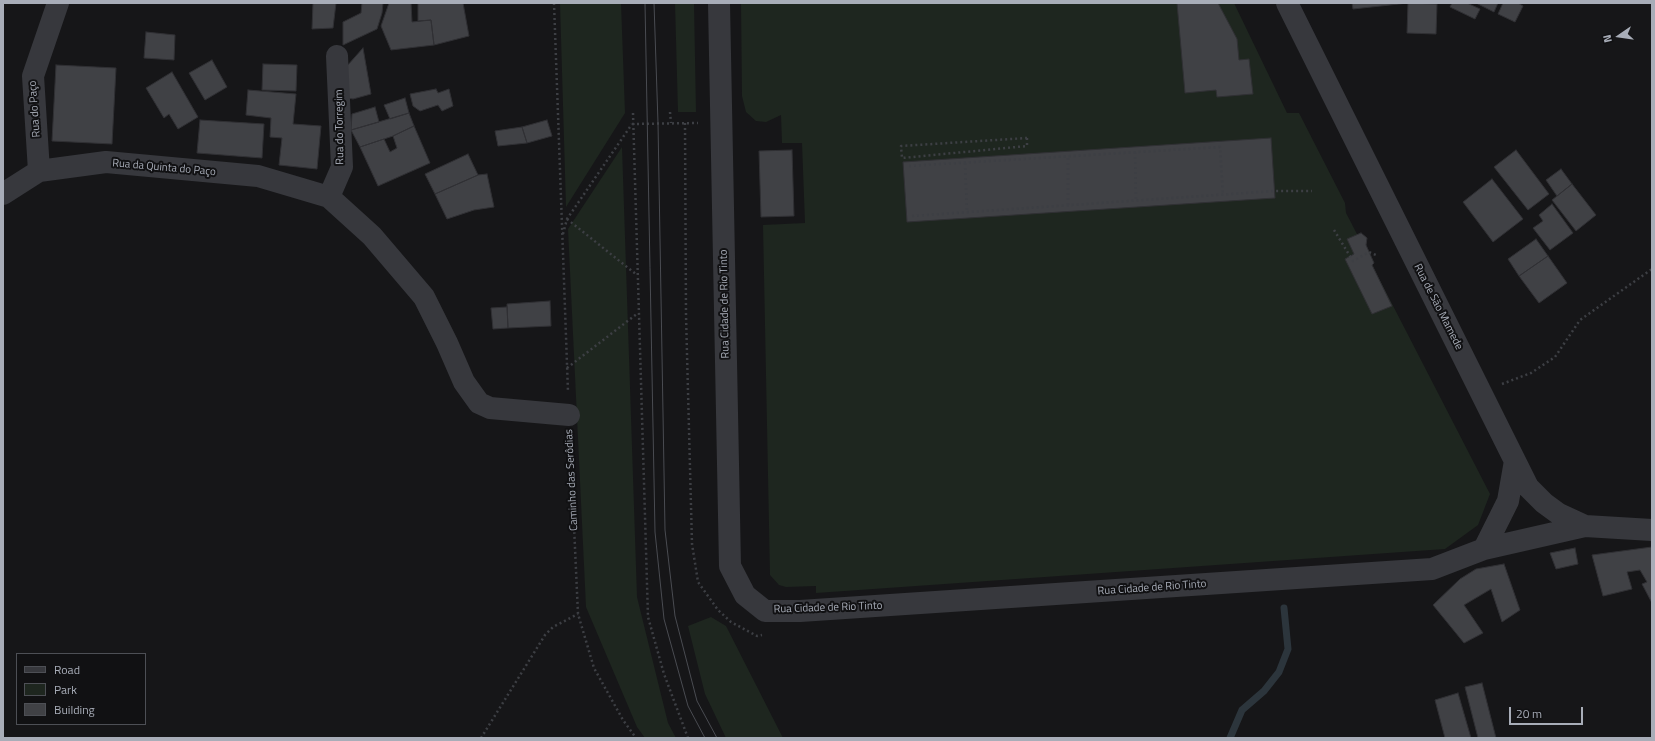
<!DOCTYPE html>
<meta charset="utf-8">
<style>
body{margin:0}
#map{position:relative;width:1655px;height:741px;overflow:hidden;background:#161618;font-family:"Titillium Web",sans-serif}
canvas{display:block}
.frame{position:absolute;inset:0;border:4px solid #a8adb8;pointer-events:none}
.legend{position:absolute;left:16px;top:653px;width:130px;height:72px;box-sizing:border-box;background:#111113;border:1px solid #4d4f55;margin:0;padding:5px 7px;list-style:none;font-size:12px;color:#a8adb8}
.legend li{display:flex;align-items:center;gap:8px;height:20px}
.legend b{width:20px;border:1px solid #4d4f55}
.north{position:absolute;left:1599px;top:16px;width:40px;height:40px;-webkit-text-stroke:3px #111113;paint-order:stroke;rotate:257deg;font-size:11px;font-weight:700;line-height:16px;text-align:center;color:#a8adb8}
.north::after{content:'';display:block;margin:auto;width:14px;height:18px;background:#a8adb8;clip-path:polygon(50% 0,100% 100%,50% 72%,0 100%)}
.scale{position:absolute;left:1509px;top:707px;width:74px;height:18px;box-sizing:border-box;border:2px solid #a8adb8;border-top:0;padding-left:5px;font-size:12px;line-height:14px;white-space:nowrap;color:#a8adb8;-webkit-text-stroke:3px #111113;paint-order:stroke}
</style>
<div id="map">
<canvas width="1655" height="741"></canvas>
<div class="frame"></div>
<ul class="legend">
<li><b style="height:5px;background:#37383d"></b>Road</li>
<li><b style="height:11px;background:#1e261f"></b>Park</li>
<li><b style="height:11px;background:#404145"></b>Building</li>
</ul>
<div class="north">N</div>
<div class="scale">20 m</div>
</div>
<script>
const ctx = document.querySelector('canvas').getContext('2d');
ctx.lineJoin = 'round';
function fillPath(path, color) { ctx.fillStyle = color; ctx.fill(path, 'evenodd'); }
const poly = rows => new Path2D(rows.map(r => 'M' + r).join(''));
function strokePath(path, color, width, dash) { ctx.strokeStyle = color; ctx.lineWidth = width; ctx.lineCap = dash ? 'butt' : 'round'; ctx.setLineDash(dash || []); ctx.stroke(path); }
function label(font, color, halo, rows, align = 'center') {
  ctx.font = font + ' "Titillium Web",sans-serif'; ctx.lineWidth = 4; ctx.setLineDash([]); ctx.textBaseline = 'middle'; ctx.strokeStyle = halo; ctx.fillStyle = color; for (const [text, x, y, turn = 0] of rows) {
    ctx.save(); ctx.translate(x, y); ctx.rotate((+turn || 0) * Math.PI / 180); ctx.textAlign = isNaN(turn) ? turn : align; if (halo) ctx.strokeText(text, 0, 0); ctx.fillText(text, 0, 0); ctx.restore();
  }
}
const green = poly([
 [560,3,621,3,625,113,566,207],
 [675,3,694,3,696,112,678,112],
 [741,3,1234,3,1287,113,1299,113,1345,203,1346,213,1357,234,1361,233,1367,238,1366,245,1374,263,1372,265,1490,494,1478,525,1445,549,816,593,816,586,786,587,779,585,770,575,763,225,805,223,802,143,782,143,781,115,766,122,756,121,746,112,742,96],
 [622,147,637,597,668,723,676,738,645,738,637,727,586,607,568,229],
 [711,617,726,626,783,738,726,738,705,694,688,626]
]);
const stream = poly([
 [1230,738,1242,710,1264,691,1279,672,1288,649,1284,608]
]);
const building = poly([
 [313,3,336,3,333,28,312,29,313,3],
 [362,3,383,3,382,13,377,29,343,45,343,22,361,13,362,3],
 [389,3,411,3,412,22,431,20,434,45,391,50,381,26,389,3],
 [418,3,463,3,469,36,434,45,431,20,418,21,418,3],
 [1177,3,1218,3,1237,39,1239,60,1249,59,1253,94,1217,97,1216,90,1185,93,1177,3],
 [1352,3,1408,3,1353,9,1352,3],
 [1408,3,1437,4,1436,34,1407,33,1408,3],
 [1452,3,1467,3,1480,9,1475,19,1450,7,1452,3],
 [1476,3,1498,3,1494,12,1476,3],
 [1503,3,1518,3,1523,6,1515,22,1498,14,1503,3],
 [146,32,175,35,174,60,144,58,146,32],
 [363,48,371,94,353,99,348,98,347,66,363,48],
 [212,60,227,87,205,100,189,73,212,60],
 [263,64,297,65,296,91,262,90,263,64],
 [56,65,116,68,112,144,52,141,56,65],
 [172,72,198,117,178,129,169,114,164,118,146,88,172,72],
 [436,89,438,93,449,89,453,106,442,111,438,105,420,111,413,106,410,94,436,89],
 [248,90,296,94,293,124,321,126,317,169,279,165,282,138,270,137,271,118,246,115,248,90],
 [405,98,409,113,390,119,384,105,405,98],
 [375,107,379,122,351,130,352,114,375,107],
 [409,113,414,126,393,136,360,147,351,130,409,113],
 [200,120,264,124,262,158,197,153,200,120],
 [547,120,552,136,527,143,522,127,547,120],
 [414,126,430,163,378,186,360,147,384,139,390,152,397,148,393,136,414,126],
 [522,127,527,143,498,146,495,131,522,127],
 [1271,138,1275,198,907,222,903,162,1271,138],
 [792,150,794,216,761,217,759,151,792,150],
 [1516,150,1549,194,1528,210,1494,167,1516,150],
 [468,154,478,175,435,194,425,174,468,154],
 [1561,169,1572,184,1557,196,1546,180,1561,169],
 [487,174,494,207,474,210,447,219,435,194,478,175,487,174],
 [1492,179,1523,219,1493,242,1463,202,1492,179],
 [1572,184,1596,215,1576,231,1552,200,1572,184],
 [1552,204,1573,233,1550,250,1533,228,1543,221,1539,215,1552,204],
 [1361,233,1367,238,1366,245,1374,263,1372,265,1392,306,1372,314,1345,259,1354,254,1347,239,1361,233],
 [1536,239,1548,256,1519,276,1508,259,1536,239],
 [1548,256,1567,283,1539,303,1519,276,1548,256],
 [550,301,551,326,508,328,507,304,550,301],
 [507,307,508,328,493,329,491,308,507,307],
 [1652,547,1652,603,1642,584,1647,582,1640,570,1627,572,1632,589,1603,596,1592,555,1652,547],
 [1575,548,1578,564,1556,569,1550,553,1575,548],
 [1504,564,1520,610,1502,622,1491,589,1464,605,1483,633,1464,643,1433,605,1460,579,1476,569,1504,564],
 [1482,683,1496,738,1478,738,1465,687,1482,683],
 [1458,693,1471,738,1445,738,1435,700,1458,693]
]);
const path = poly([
 [554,3,568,392],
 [670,112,671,123],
 [633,113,648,617,664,674,688,738],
 [685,123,686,315,692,544,698,582,718,610,731,622,757,636,762,635],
 [632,124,698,123],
 [1027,138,1027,146,902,158,901,146,1027,138],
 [1135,152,1136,200],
 [965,163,967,212],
 [909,166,1220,147,1223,195],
 [1068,205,1068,156],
 [912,216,1274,191,1312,191],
 [567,219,637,275],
 [1334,230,1353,261,1369,252,1376,255],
 [563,234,567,219,632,124],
 [567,368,638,313],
 [1502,384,1531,373,1555,357,1580,320,1652,269],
 [570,437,578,614,594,668,623,720,636,738],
 [481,738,545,635,553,627,578,614]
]);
const street = poly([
 [719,3,730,566,745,595,765,611,800,611,1432,569,1484,549,1585,526],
 [1287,3,1528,487,1544,503,1559,514,1585,526,1652,530],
 [39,171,33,76,58,3],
 [3,194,39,171,106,162,258,176,329,197,372,236,424,297,447,343,464,382,479,403,490,408,569,415],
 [329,197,342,167,337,56],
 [1484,549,1508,501,1515,461]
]);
const tram = poly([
 [645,3,655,532,664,619,688,706,705,738],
 [654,3,658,123,665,530,675,616,697,701,717,738]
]);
const streetNames = [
 ["Rua do Paço",35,109,-94],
 ["Rua do Torregim",340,127,-91],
 ["Rua da Quinta do Paço",164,168,5],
 ["Rua Cidade de Rio Tinto",725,304,-91],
 ["Rua de São Mamede",1438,307,63],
 ["Caminho das Serôdias",572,480,-93],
 ["Rua Cidade de Rio Tinto",1152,588,-4],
 ["Rua Cidade de Rio Tinto",828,608,-2]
];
fillPath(green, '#1e261f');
strokePath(stream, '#2c353c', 7);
fillPath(building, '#404145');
strokePath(building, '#303034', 1);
strokePath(path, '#3d3f44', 2.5, [2, 3]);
strokePath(street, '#37383d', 22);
strokePath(tram, '#4a4c52', 1);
label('11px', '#a8adb8', '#111113', streetNames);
</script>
